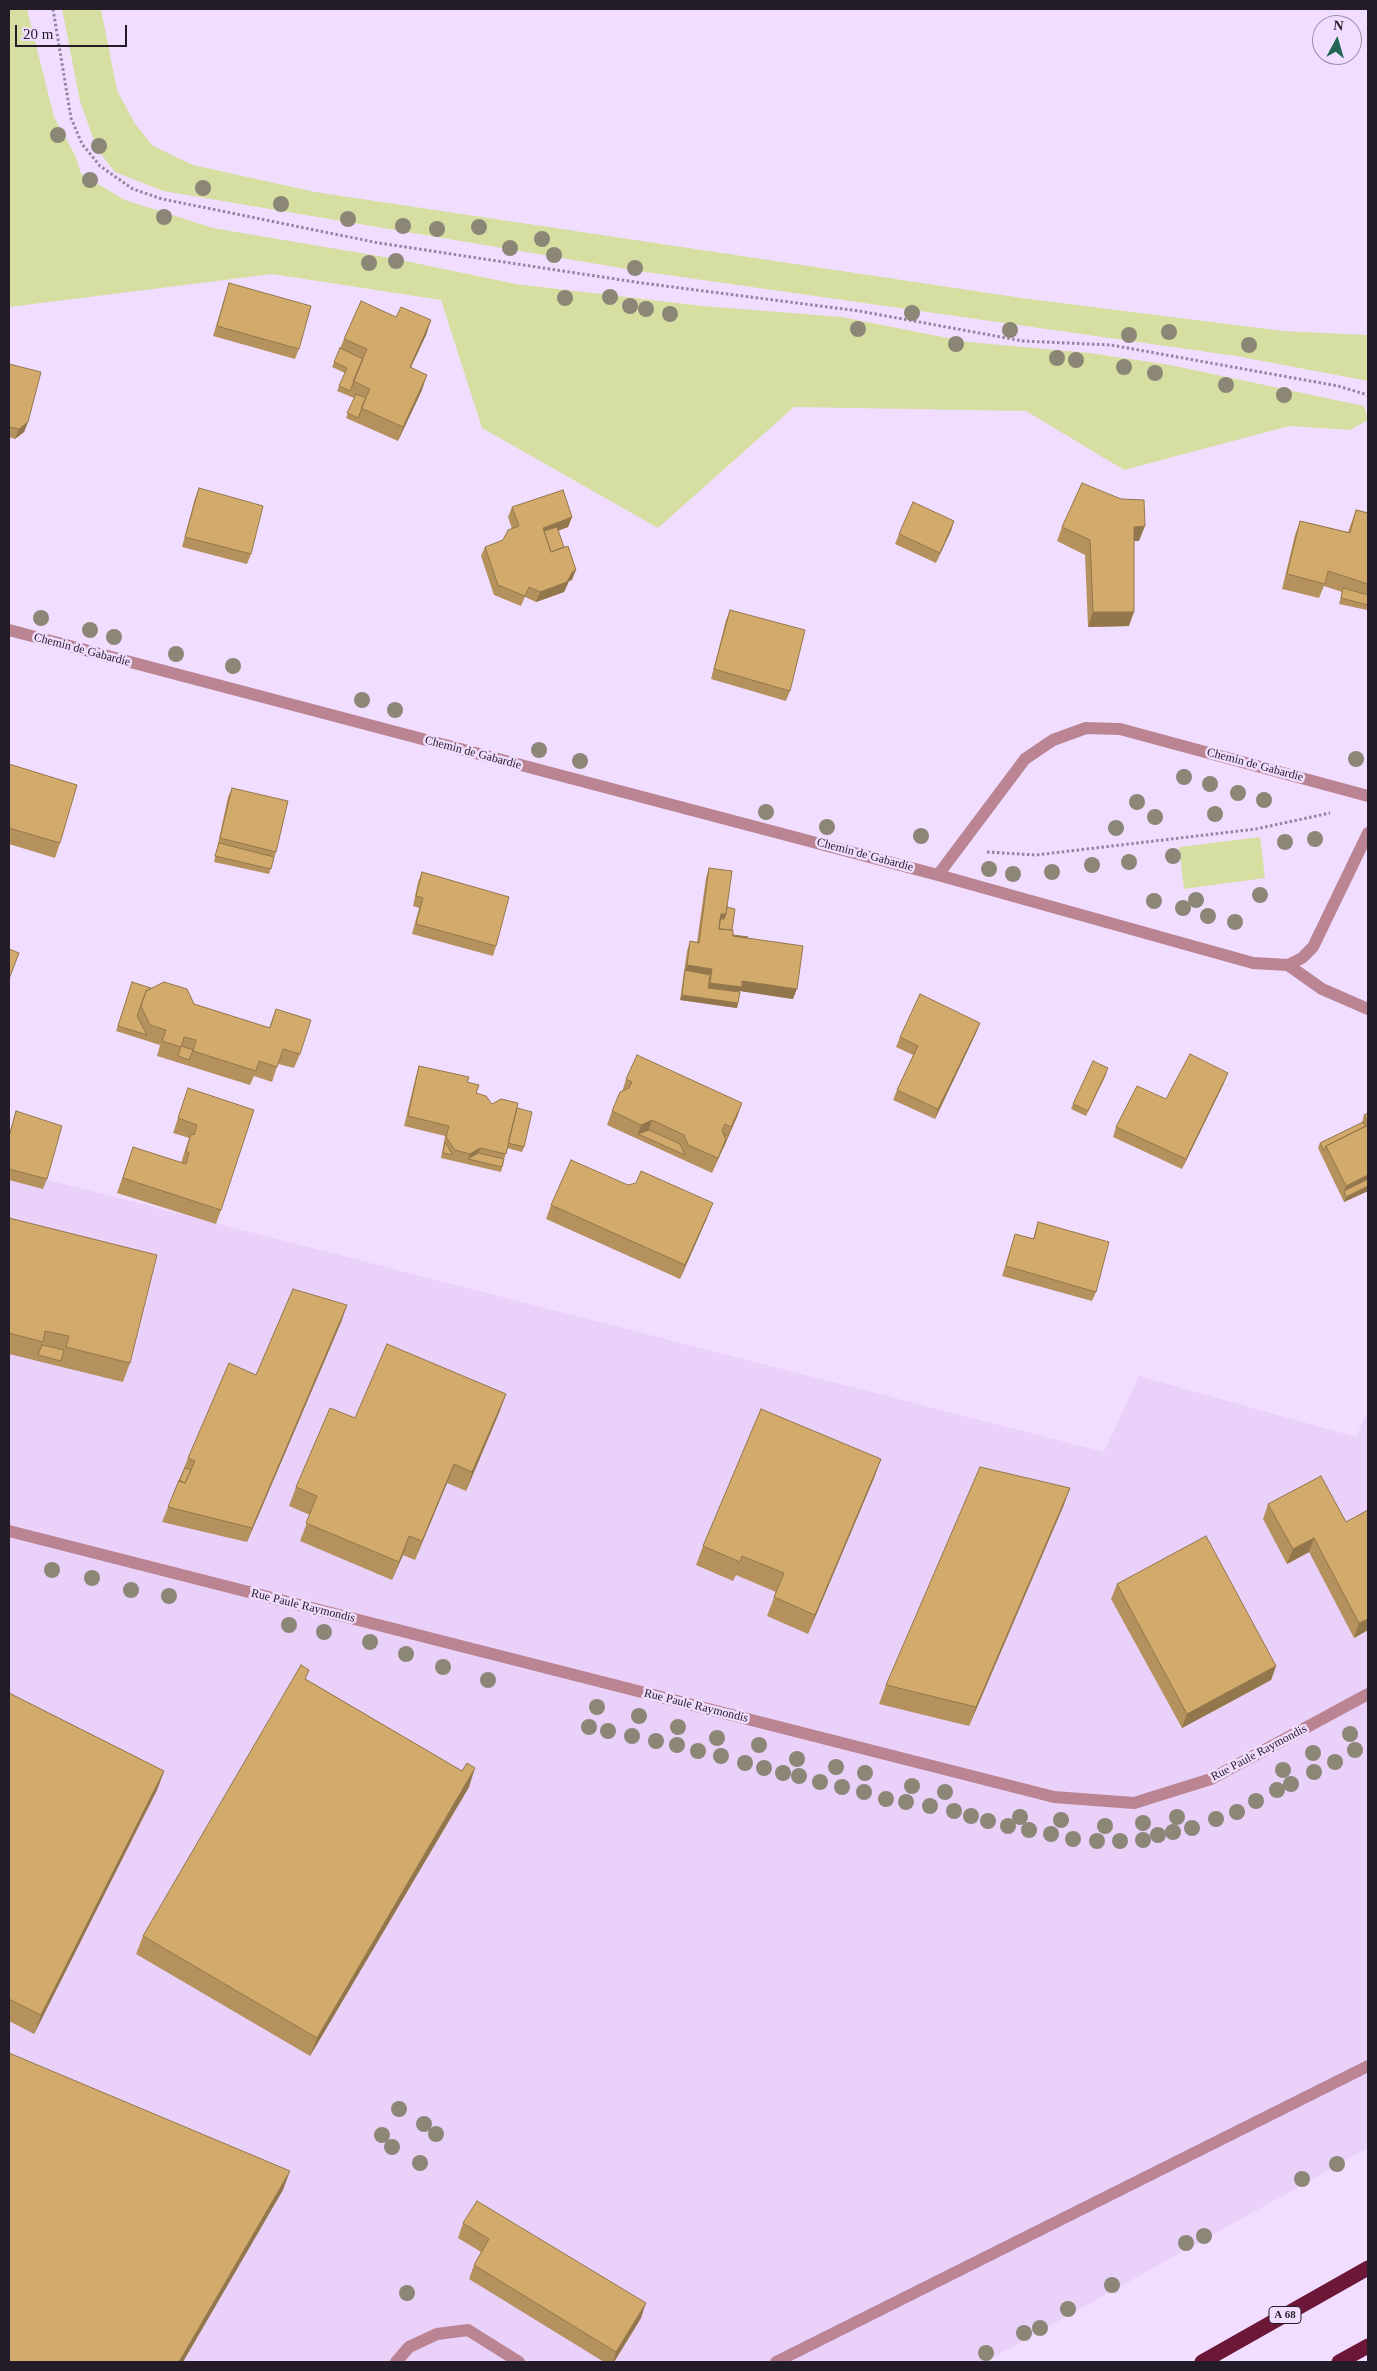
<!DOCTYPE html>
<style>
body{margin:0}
#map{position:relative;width:1377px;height:2371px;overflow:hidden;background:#f1ddff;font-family:Georgia,serif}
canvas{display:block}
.frame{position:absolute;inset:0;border:10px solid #231b27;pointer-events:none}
.north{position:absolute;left:1312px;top:15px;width:50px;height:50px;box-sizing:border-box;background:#f1ddff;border:1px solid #9f8fa9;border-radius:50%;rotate:6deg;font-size:14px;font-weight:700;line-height:20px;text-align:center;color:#231b27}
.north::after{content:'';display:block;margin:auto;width:18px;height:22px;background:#236452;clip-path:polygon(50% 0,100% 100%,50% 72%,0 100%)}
.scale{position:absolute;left:15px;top:25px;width:112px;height:22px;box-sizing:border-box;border:2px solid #231b27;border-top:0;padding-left:6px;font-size:15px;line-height:18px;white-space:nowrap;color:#231b27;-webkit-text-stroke:4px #f1ddff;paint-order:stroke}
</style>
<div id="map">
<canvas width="1377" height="2371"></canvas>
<div class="frame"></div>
<div class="north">N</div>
<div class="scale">20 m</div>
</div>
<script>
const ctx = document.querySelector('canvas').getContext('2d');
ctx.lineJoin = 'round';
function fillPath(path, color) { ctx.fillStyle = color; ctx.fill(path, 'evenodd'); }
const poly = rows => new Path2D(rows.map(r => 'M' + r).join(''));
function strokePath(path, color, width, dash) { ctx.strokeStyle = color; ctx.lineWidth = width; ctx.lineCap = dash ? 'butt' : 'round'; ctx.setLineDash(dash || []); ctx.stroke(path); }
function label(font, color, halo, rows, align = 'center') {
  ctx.font = font + ' Georgia,serif'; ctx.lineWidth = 5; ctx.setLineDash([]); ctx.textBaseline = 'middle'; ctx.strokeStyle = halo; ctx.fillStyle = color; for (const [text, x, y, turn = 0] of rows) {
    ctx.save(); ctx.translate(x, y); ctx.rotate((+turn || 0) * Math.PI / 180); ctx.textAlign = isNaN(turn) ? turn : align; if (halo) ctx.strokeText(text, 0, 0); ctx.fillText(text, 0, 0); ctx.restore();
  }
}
const built = poly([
 [9,1170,1104,1452,1139,1376,1356,1437,1368,1410,1368,2148,985,2362,9,2362]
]);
const green = poly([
 [9,9,27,9,54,117,76,157,81,174,125,200,213,228,396,259,516,284,703,306,842,317,968,342,1090,353,1170,365,1364,406,1368,420,1350,430,1289,426,1124,470,1026,411,794,407,658,528,482,428,441,300,272,274,9,307],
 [62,9,101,9,117,90,135,124,153,146,193,165,315,192,1022,298,1283,331,1366,335,1368,336,1368,381,1236,356,639,271,163,191,115,172,97,149,80,101],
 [1260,837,1265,878,1184,889,1179,847]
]);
const path = poly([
 [53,9,71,118,82,144,100,166,133,189,162,199,379,243,642,283,859,311,1023,341,1111,345,1338,386,1368,395],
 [987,852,1036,855,1256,829,1330,813]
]);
const minor = poly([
 [9,630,938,875,1253,963,1288,965,1302,958,1313,947,1368,833],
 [938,875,1025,759,1053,740,1086,728,1120,729,1368,796],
 [1288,965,1322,989,1368,1009],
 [9,1531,1054,1797,1134,1803,1211,1779,1368,1694],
 [396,2362,409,2347,437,2334,468,2330,519,2362],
 [776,2362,1368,2066]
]);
const highway = poly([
 [1202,2362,1368,2268],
 [1339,2362,1368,2346]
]);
const trees = [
 [58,135],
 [99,146],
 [90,180],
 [203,188],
 [281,204],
 [164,217],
 [348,219],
 [403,226],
 [479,227],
 [437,229],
 [542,239],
 [510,248],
 [554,255],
 [396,261],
 [369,263],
 [635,268],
 [610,297],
 [565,298],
 [630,306],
 [646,309],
 [912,313],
 [670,314],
 [858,329],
 [1010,330],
 [1169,332],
 [1129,335],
 [956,344],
 [1249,345],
 [1057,358],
 [1076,360],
 [1124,367],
 [1155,373],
 [1226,385],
 [1284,395],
 [41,618],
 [90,630],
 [114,637],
 [176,654],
 [233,666],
 [362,700],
 [395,710],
 [539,750],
 [1356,759],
 [580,761],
 [1184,777],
 [1210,784],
 [1238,793],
 [1264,800],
 [1137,802],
 [766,812],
 [1215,814],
 [1155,817],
 [827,827],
 [1116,828],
 [921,836],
 [1315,839],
 [1285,842],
 [1173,856],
 [1129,862],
 [1092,865],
 [989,869],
 [1052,872],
 [1013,874],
 [1260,895],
 [1196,900],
 [1154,901],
 [1183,908],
 [1208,916],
 [1235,922],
 [52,1570],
 [92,1578],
 [131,1590],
 [169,1596],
 [289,1625],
 [324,1632],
 [370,1642],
 [406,1654],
 [443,1667],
 [488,1680],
 [597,1707],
 [639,1716],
 [589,1727],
 [678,1727],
 [608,1731],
 [1350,1734],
 [632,1736],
 [717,1738],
 [656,1741],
 [677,1745],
 [759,1745],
 [1355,1750],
 [698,1751],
 [1313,1753],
 [721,1756],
 [797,1759],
 [1335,1762],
 [745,1763],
 [836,1767],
 [764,1768],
 [1283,1770],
 [1314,1772],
 [783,1773],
 [865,1773],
 [799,1776],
 [820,1782],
 [1291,1784],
 [912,1786],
 [842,1787],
 [1277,1790],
 [864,1792],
 [945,1792],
 [886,1799],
 [1256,1801],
 [906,1802],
 [930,1806],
 [954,1811],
 [1237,1812],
 [971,1816],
 [1020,1817],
 [1177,1817],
 [1216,1819],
 [1061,1820],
 [988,1821],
 [1143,1823],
 [1008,1826],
 [1105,1826],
 [1192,1828],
 [1029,1830],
 [1173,1832],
 [1051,1834],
 [1158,1835],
 [1073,1839],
 [1143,1840],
 [1097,1841],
 [1120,1841],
 [399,2109],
 [424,2124],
 [436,2134],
 [382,2135],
 [392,2147],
 [420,2163],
 [1337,2164],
 [1302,2179],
 [1204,2236],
 [1186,2243],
 [1112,2285],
 [407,2293],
 [1068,2309],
 [1040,2328],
 [1024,2333],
 [986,2353]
];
const wall = poly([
 [229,283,299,349,295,359,213,336,226,293],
 [396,317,431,320,426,335,411,367,422,390,398,441,346,418,354,398,337,391,345,373,332,367,344,339],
 [9,364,28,422,24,432,15,439,9,437],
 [199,488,251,554,247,564,182,547,195,498],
 [512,507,572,517,568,527,558,531,572,580,569,581,564,592,536,602,525,597,521,606,494,595,481,556,485,547,503,540,512,529,508,517],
 [1356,510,1368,513,1368,607,1367,610,1339,604,1342,592,1324,586,1319,598,1282,589,1295,535,1300,521,1348,532],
 [954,521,936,563,895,544,899,534],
 [1062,527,1139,541,1134,541,1129,626,1088,627,1085,555,1057,541],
 [730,610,790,691,786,701,711,679,726,620],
 [9,764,60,843,55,858,9,844],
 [232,788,276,852,269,874,214,862,228,797],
 [709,868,727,907,733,935,747,938,793,999,740,991,738,1003,737,1008,680,1000,687,951,690,941,697,942,706,878],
 [422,872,496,946,493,956,412,934,419,908,413,906,418,882],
 [132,982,194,1004,269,1028,276,1009,300,1054,294,1068,278,1064,272,1082,254,1076,250,1085,157,1056,160,1045,116,1031],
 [980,1023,976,1033,935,1119,893,1100,897,1090,913,1055,896,1047,900,1037],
 [419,1066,467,1082,476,1093,492,1104,517,1108,524,1147,522,1152,507,1148,501,1172,441,1158,445,1136,404,1126,416,1076],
 [1107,1073,1086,1116,1071,1109,1073,1104],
 [626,1079,742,1103,737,1117,712,1173,607,1125,612,1111,623,1089],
 [1224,1083,1182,1169,1113,1137,1116,1127,1166,1099],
 [188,1088,221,1210,216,1224,117,1193,133,1147,181,1163,189,1138,173,1133],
 [16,1111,47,1179,43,1189,9,1180,9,1134],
 [1368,1113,1368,1191,1344,1202,1318,1148,1320,1143,1362,1123,1364,1115],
 [628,1185,707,1218,680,1279,546,1219,551,1205],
 [9,1218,130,1363,123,1382,9,1354],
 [1038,1222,1096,1292,1092,1301,1002,1276,1015,1234,1033,1239],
 [342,1320,247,1542,162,1522,188,1458,256,1375],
 [506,1394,499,1413,466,1491,447,1483,415,1560,403,1555,392,1580,300,1541,310,1515,289,1506,296,1487,355,1418],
 [881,1459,874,1478,808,1634,767,1616,776,1592,736,1575,733,1581,696,1565,703,1546],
 [1070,1488,1063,1507,969,1726,879,1704,886,1685],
 [1268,1504,1346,1522,1368,1510,1368,1630,1354,1638,1309,1552,1287,1564,1263,1519],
 [1117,1584,1276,1666,1271,1680,1182,1728,1111,1599],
 [306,1679,462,1771,469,1787,310,2056,136,1954,143,1936],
 [9,1693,164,1771,157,1790,34,2034,9,2021],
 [463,2223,641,2318,614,2362,604,2362,469,2279,474,2265,481,2252,458,2238]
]);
const shadedWall = poly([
 [431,320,426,335,404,382,410,367],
 [427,375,422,390,398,441,403,427],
 [28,422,24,432,15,439,19,429],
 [572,517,568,527,543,536,543,528],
 [954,521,951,531,936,563,940,553],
 [1145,526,1139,541,1129,541,1134,527],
 [576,570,572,580,569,581,564,592,536,602,540,592],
 [1093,612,1134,612,1129,626,1088,627],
 [721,914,726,914,722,924,718,924],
 [687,965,712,969,708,979,685,970],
 [742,981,797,989,793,999,740,991,706,993,710,983],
 [682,995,738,1003,737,1008,680,1000],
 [980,1023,976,1033,935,1119,938,1109],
 [1228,1073,1224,1083,1182,1169,1186,1159],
 [742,1103,737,1117,712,1173,718,1158],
 [652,1120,647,1135,638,1134,641,1125],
 [480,1148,477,1158,468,1159,466,1164,470,1154],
 [1368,1175,1368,1183,1344,1191,1342,1196,1346,1186],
 [1368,1186,1368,1191,1344,1202,1346,1197],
 [713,1203,707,1218,680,1279,685,1265],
 [347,1305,342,1320,247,1542,252,1528],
 [506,1394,499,1413,466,1491,472,1472],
 [881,1459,874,1478,808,1634,815,1615],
 [454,1464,447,1483,415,1560,422,1541],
 [1070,1488,1063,1507,969,1726,976,1707],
 [409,1536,403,1555,392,1580,399,1562],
 [1314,1538,1309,1552,1287,1564,1293,1549],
 [1368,1619,1368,1630,1354,1638,1359,1623],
 [1276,1666,1271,1680,1182,1728,1187,1714],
 [475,1768,469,1787,310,2056,317,2038],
 [164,1771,157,1790,34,2034,41,2015],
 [290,2171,283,2190,183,2362,179,2362],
 [646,2303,641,2318,614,2362,613,2362,616,2352]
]);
const building = poly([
 [229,283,311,306,299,349,217,326,229,283],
 [361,301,396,317,401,307,431,320,410,367,427,375,403,427,361,408,370,389,353,381,367,349,344,339,361,301],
 [340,348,363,359,350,391,339,386,347,368,334,362,340,348],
 [9,364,41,372,28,422,19,429,9,427,9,364],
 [356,394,366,398,358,418,347,413,356,394],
 [1082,483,1121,499,1144,500,1145,526,1134,527,1134,612,1093,612,1090,540,1062,527,1082,483],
 [199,488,263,506,251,554,185,537,199,488],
 [563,490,572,517,543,528,551,552,568,546,576,570,573,571,567,582,540,592,529,587,525,596,498,585,485,547,503,540,508,530,519,526,512,507,563,490],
 [913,502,954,521,940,553,899,534,913,502],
 [1356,510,1368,513,1368,584,1328,571,1325,584,1287,574,1300,521,1350,533,1356,510],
 [557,527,564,547,551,552,544,531,557,527],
 [1343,588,1368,595,1368,605,1341,598,1343,588],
 [730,610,805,630,790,691,714,669,730,610],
 [9,764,77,785,60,843,9,828,9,764],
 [232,788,288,801,276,852,220,838,232,788],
 [219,843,274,857,271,869,215,856,219,843],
 [709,868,732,871,726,914,721,914,719,929,733,930,733,936,803,946,797,989,742,981,742,987,710,983,712,969,687,965,690,941,699,943,709,868],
 [422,872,509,897,496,946,416,924,423,898,416,896,422,872],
 [727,907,735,909,732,930,719,929,720,919,724,919,726,914,727,907],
 [733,935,748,937,747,938,733,936,733,935],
 [9,949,19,953,9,979,9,949],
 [685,970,710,975,708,988,740,992,738,1003,682,995,685,970],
 [132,982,151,988,146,991,137,1016,147,1035,118,1026,132,982],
 [164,982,187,989,194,1004,270,1028,276,1009,311,1020,300,1054,283,1049,277,1067,259,1061,256,1071,193,1051,196,1040,184,1037,181,1047,162,1041,166,1030,150,1025,141,1006,146,991,164,982],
 [920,994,980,1023,938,1109,897,1090,918,1046,900,1037,920,994],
 [181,1046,193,1050,189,1060,178,1056,181,1046],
 [1190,1054,1228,1073,1186,1159,1116,1127,1137,1086,1166,1099,1190,1054],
 [637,1055,742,1103,731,1127,725,1124,722,1131,726,1139,718,1158,688,1145,684,1135,652,1120,641,1125,612,1111,620,1092,629,1088,632,1082,626,1079,637,1055],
 [1093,1061,1108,1068,1088,1111,1073,1104,1093,1061],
 [419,1066,469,1077,467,1082,479,1085,476,1093,486,1096,492,1104,501,1099,518,1103,506,1154,480,1148,470,1154,455,1150,446,1137,449,1126,408,1116,419,1066],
 [188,1088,254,1110,221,1210,123,1178,133,1147,186,1164,189,1153,186,1151,191,1134,194,1135,197,1125,178,1118,188,1088],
 [517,1108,532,1112,524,1147,508,1143,517,1108],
 [16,1111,62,1126,47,1179,9,1169,9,1137,16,1111],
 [1368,1113,1368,1123,1364,1115,1368,1113],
 [1363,1122,1366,1126,1326,1146,1324,1151,1320,1143,1363,1122],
 [1368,1125,1368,1175,1346,1186,1326,1146,1368,1125],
 [649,1130,680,1144,685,1155,638,1134,649,1130],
 [724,1134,728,1136,723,1148,726,1139,724,1134],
 [445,1142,453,1155,443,1153,445,1142],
 [478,1153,504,1159,502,1167,468,1159,478,1153],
 [571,1160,628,1185,636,1183,641,1171,713,1203,685,1265,551,1205,571,1160],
 [1368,1179,1368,1186,1346,1197,1344,1191,1368,1179],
 [9,1218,157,1255,130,1363,66,1347,69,1336,45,1331,43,1342,9,1333,9,1218],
 [1038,1222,1109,1242,1096,1292,1006,1266,1015,1234,1034,1239,1038,1222],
 [293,1289,347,1305,252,1528,168,1507,179,1480,185,1483,195,1461,188,1458,229,1363,256,1375,293,1289],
 [387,1344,506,1394,472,1472,454,1464,422,1541,409,1536,399,1562,306,1523,317,1496,296,1487,330,1408,355,1418,387,1344],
 [42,1345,64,1350,61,1361,38,1355,42,1345],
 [761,1409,881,1459,815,1615,774,1597,784,1573,742,1556,740,1562,703,1546,761,1409],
 [980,1467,1070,1488,976,1707,886,1685,980,1467],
 [185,1468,191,1470,185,1483,179,1481,185,1468],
 [1321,1476,1346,1522,1368,1510,1368,1619,1359,1623,1314,1538,1293,1549,1268,1504,1321,1476],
 [1206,1536,1276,1666,1187,1714,1117,1584,1206,1536],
 [301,1665,309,1670,305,1679,462,1771,467,1763,475,1768,317,2038,143,1936,301,1665],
 [9,1693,164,1771,41,2015,9,1999,9,1693],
 [9,2053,290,2171,179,2362,9,2362,9,2053],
 [477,2201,646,2303,616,2352,474,2265,489,2239,463,2223,477,2201]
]);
const shields = [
 [1285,2315,32]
];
const shieldNames = [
 ["A 68",1285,2315]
];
const streetNames = [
 ["Chemin de Gabardie",82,650,15],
 ["Chemin de Gabardie",473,753,15],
 ["Chemin de Gabardie",1255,765,15],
 ["Chemin de Gabardie",865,855,15],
 ["Rue Paule Raymondis",303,1606,14],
 ["Rue Paule Raymondis",696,1706,14],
 ["Rue Paule Raymondis",1259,1753,-28]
];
fillPath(built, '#e9d1f9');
fillPath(green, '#d6dfa1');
strokePath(path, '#94869e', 3, [2.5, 2.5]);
strokePath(minor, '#ba8492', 12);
strokePath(highway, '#6d1738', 15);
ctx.fillStyle = '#8c8677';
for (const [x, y] of trees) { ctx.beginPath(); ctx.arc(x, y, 8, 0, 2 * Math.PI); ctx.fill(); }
fillPath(wall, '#b5925d');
fillPath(shadedWall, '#93774c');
fillPath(building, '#d2aa6c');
strokePath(building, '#93774c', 1);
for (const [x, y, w] of shields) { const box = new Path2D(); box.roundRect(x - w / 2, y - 8.5, w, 17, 4); ctx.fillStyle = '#f1ddff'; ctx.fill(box); strokePath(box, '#231b27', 1); }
label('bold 11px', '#231b27', null, shieldNames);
label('12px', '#231b27', '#f1ddff', streetNames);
</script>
